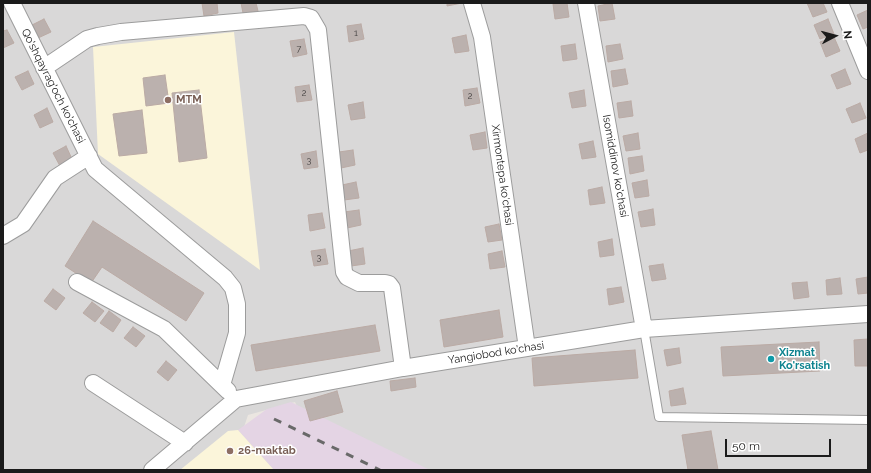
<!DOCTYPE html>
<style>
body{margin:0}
#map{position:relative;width:871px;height:473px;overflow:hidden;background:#ebe6e1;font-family:Raleway,sans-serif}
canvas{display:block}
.frame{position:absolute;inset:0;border:4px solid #1b1b1b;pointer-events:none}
.north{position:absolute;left:815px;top:16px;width:40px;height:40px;-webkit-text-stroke:3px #fff;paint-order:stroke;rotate:84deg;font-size:11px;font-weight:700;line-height:16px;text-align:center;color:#1b1b1b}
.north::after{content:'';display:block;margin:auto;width:14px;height:18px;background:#1b1b1b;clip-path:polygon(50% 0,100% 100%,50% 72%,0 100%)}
.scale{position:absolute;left:725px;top:439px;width:106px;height:18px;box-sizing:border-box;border:2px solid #1b1b1b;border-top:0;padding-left:5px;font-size:12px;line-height:14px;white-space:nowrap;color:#1b1b1b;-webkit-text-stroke:3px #fff;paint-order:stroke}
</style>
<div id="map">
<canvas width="871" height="473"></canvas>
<div class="frame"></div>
<div class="north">N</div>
<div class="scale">50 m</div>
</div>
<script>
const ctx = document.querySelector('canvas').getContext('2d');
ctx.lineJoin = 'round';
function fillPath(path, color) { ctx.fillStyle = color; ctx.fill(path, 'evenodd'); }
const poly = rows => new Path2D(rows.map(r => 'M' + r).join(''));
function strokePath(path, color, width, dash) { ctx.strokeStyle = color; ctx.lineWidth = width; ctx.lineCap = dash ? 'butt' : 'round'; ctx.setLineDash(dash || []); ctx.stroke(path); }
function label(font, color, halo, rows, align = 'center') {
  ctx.font = font + ' Raleway,sans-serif'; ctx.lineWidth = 3; ctx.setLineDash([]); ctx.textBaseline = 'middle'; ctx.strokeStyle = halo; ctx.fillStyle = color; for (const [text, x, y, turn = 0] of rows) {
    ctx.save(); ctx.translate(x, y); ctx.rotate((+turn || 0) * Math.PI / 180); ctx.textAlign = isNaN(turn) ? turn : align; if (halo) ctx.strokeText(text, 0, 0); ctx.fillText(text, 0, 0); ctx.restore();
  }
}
const residential = poly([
 [3,3,868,3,868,470,427,470,308,431,295,402,248,415,243,430,278,470,3,470]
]);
const industrial = poly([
 [291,402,430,470,274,470,238,430,267,409]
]);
const education = poly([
 [234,32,260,270,98,154,93,47],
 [238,430,274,470,180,470,228,431]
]);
const building = poly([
 [202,3,217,3,218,13,204,16,202,3],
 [241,3,256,3,258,11,243,13,241,3],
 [447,3,462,3,447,6,447,3],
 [567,3,569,17,555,19,553,4,567,3],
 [612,3,615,19,600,21,598,6,612,3],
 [807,3,823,3,827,12,813,17,807,3],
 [868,10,868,27,863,29,857,15,868,10],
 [44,19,51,32,38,38,32,25,44,19],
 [828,19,834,34,820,39,814,25,828,19],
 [361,24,364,39,349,42,347,26,361,24],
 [7,30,14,43,3,48,3,31,7,30],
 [466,35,469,51,455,53,452,38,466,35],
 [834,37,840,51,826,57,820,42,834,37],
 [304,39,307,54,293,57,290,41,304,39],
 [575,44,577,59,563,61,561,46,575,44],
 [620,44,623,59,608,62,606,46,620,44],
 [625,69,628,84,613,87,611,71,625,69],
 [845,69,851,84,837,89,831,75,845,69],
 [28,71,34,84,22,90,15,77,28,71],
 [165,75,169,103,146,106,143,78,165,75],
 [309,85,312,100,297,102,295,87,309,85],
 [477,88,480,103,465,106,463,90,477,88],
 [199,90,207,158,179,162,172,93,199,90],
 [584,90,586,106,572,108,569,93,584,90],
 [631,101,633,116,619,118,617,103,631,101],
 [363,102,365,118,351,120,348,105,363,102],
 [860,103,866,118,852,123,846,109,860,103],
 [47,108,53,122,40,128,34,115,47,108],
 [142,110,147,153,119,156,113,114,142,110],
 [485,132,487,148,473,150,470,135,485,132],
 [638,133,640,149,626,151,623,136,638,133],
 [868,133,868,150,860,153,855,139,868,133],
 [593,141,596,157,582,159,579,144,593,141],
 [66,146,72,159,60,166,53,153,66,146],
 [353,150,355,165,341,168,339,152,353,150],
 [316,151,318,167,304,169,301,154,316,151],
 [642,156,644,171,630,174,628,158,642,156],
 [647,180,649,196,635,198,632,183,647,180],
 [356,182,359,198,344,200,342,185,356,182],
 [602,187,605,203,590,205,588,190,602,187],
 [653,209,655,225,641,227,638,212,653,209],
 [359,210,361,225,347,228,344,212,359,210],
 [322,213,325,228,310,231,308,215,322,213],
 [93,221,204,293,186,321,102,267,91,283,65,266,93,221],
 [499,224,502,240,488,242,485,227,499,224],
 [612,239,614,255,600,257,598,242,612,239],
 [363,248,365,264,351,266,348,251,363,248],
 [325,249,328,264,314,266,311,251,325,249],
 [502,251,505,267,490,269,488,254,502,251],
 [663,264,666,279,652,281,649,266,663,264],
 [868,277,868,293,858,294,856,279,868,277],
 [840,278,842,294,827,295,826,280,840,278],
 [807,282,809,297,794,299,792,283,807,282],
 [621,287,624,302,609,305,607,289,621,287],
 [53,289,65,298,56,310,44,301,53,289],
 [92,302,104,311,95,322,83,313,92,302],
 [499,310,503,337,444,347,440,320,499,310],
 [109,311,121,320,113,332,100,323,109,311],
 [375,325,380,351,256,371,251,345,375,325],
 [133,327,145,336,136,347,124,338,133,327],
 [868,339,868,366,855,366,854,340,868,339],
 [819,342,820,371,723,376,721,347,819,342],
 [679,348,681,363,667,366,664,350,679,348],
 [635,350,638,378,534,386,532,358,635,350],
 [166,361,177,370,168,381,157,372,166,361],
 [415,378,416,387,391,391,390,381,415,378],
 [683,388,686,404,671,406,669,391,683,388],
 [337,391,343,412,310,421,304,401,337,391],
 [711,431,718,470,688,470,682,435,711,431]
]);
const lane = poly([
 [644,329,659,417,868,420]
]);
const street = poly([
 [12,3,95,169,225,278,233,288,237,304,237,333,222,385],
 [472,3,482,37,527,348],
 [586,3,644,329],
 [840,3,868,71],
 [44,68,87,39,98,36,121,32,304,16,311,18,318,30,344,272,347,277,359,283,385,283,389,284,392,288,403,368],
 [3,236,23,224,55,178,89,156],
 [77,282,164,329,228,391],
 [93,383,185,443],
 [152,470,236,399,403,368,644,329,868,314]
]);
const rail = poly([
 [274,419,380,470]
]);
const markers = [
 [168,100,4,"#8d6e63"],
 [771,359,4,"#0f9aa8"],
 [230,451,4,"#8d6e63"]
];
const numberNames = [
 ["1",356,33],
 ["7",299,49],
 ["2",304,93],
 ["2",470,96],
 ["3",309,160],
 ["3",319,257]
];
const streetNames = [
 ["Qo'shqayrag'och ko'chasi",53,86,63],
 ["Isomiddinov ko'chasi",615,166,80],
 ["Xirmontepa ko'chasi",502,175,82],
 ["Yangiobod ko'chasi",496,353,-9]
];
const educationNames = [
 ["MTM",176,100],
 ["26-maktab",238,451]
];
const cultureNames = [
 ["Xizmat",779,353],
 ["Ko'rsatish",779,366]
];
fillPath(residential, '#d9d8d8');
fillPath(industrial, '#e4d4e4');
fillPath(education, '#fbf5da');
fillPath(building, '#bbb1ae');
strokePath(building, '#bbaba5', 1);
strokePath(lane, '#9c9c9c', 10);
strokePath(street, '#9c9c9c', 18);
strokePath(lane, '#fff', 8);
strokePath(street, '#fff', 16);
strokePath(rail, '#696969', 3, [8, 8]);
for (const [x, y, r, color] of markers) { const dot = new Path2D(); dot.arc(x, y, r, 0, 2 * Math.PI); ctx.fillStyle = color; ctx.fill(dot); strokePath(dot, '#fff', 1.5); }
label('9px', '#434040', null, numberNames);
label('11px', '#1b1b1b', '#fff', streetNames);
label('bold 11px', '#785e54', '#fff', educationNames, 'left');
label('bold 11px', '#0d838f', '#fff', cultureNames, 'left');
</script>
